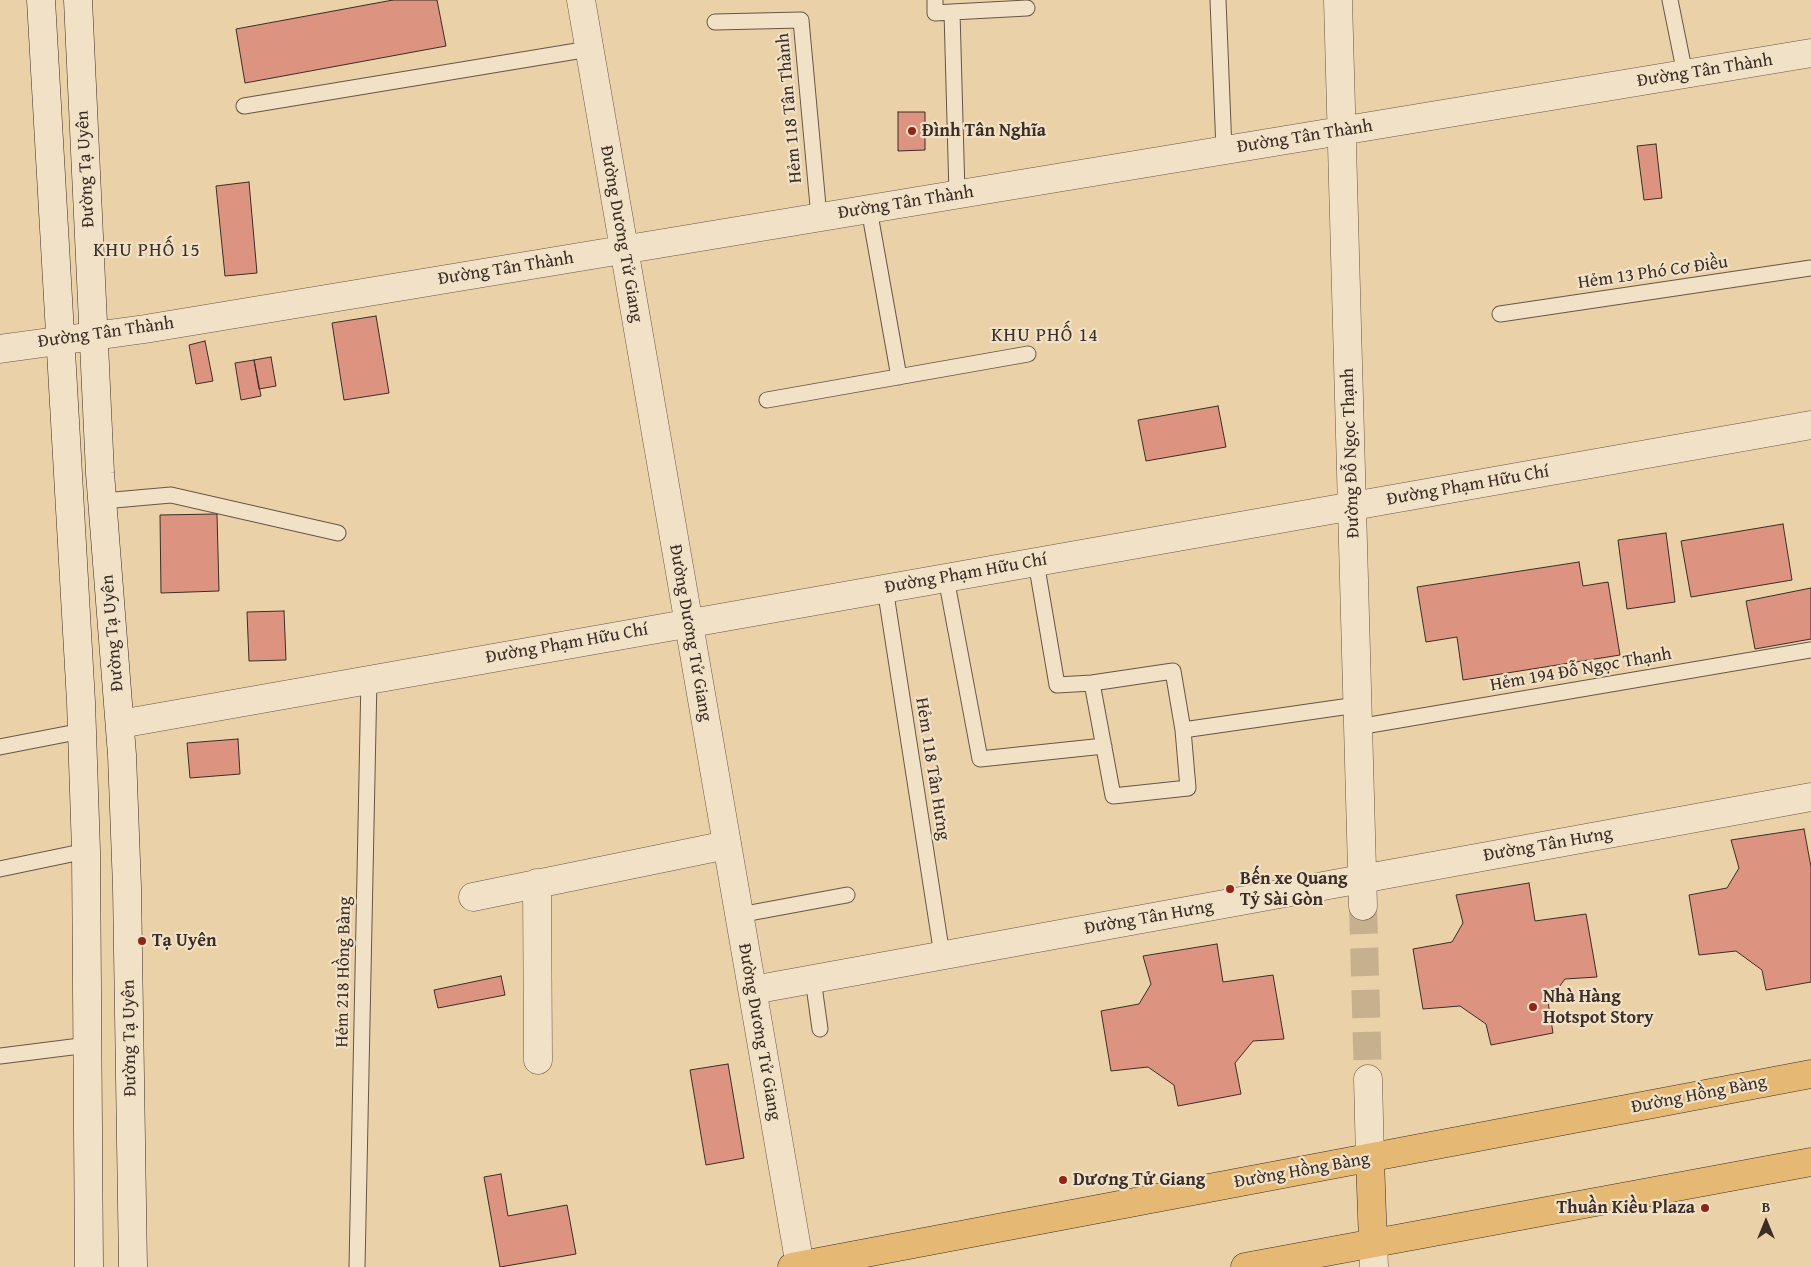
<!DOCTYPE html>
<meta charset="utf-8">
<style>
body{margin:0}
#map{position:relative;width:1811px;height:1267px;overflow:hidden;background:#ead1a7;font-family:"Gentium Book Plus",serif}
canvas{display:block}
.north{position:absolute;left:1741px;top:1197px;width:50px;height:50px;-webkit-text-stroke:4px #f1e1c6;paint-order:stroke;rotate:0deg;font-size:14px;font-weight:700;line-height:20px;text-align:center;color:#3a2d27}
.north::after{content:'';display:block;margin:auto;width:18px;height:22px;background:#3a2d27;clip-path:polygon(50% 0,100% 100%,50% 72%,0 100%)}
</style>
<div id="map">
<canvas width="1811" height="1267"></canvas>
<div class="north">B</div>
</div>
<script>
const ctx = document.querySelector('canvas').getContext('2d');
ctx.lineJoin = 'round';
function fillPath(path, color) { ctx.fillStyle = color; ctx.fill(path, 'evenodd'); }
const poly = rows => new Path2D(rows.map(r => 'M' + r).join(''));
function strokePath(path, color, width, dash) { ctx.strokeStyle = color; ctx.lineWidth = width; ctx.lineCap = dash ? 'butt' : 'round'; ctx.setLineDash(dash || []); ctx.stroke(path); }
function label(font, color, halo, rows, align = 'center') {
  ctx.font = font + ' "Gentium Book Plus",serif'; ctx.lineWidth = 4.5; ctx.setLineDash([]); ctx.textBaseline = 'middle'; ctx.strokeStyle = halo; ctx.fillStyle = color; for (const [text, x, y, turn = 0] of rows) {
    ctx.save(); ctx.translate(x, y); ctx.rotate((+turn || 0) * Math.PI / 180); ctx.textAlign = isNaN(turn) ? turn : align; if (halo) ctx.strokeText(text, 0, 0); ctx.fillText(text, 0, 0); ctx.restore();
  }
}
const building = poly([
 [393,0,437,0,446,46,245,83,236,29,393,0],
 [898,112,925,112,925,150,898,151,898,112],
 [1656,144,1662,198,1644,200,1637,146,1656,144],
 [249,182,257,273,225,276,216,186,249,182],
 [376,316,389,393,344,400,332,323,376,316],
 [205,341,213,381,196,384,189,345,205,341],
 [271,357,276,386,259,389,254,360,271,357],
 [254,360,261,396,241,400,235,363,254,360],
 [1218,406,1226,447,1146,461,1138,420,1218,406],
 [217,514,219,591,161,593,160,515,217,514],
 [1783,524,1792,580,1691,597,1681,541,1783,524],
 [1666,533,1675,602,1627,609,1618,540,1666,533],
 [1579,562,1583,586,1608,582,1620,655,1463,680,1457,637,1426,642,1417,587,1579,562],
 [1811,588,1811,639,1755,649,1746,601,1811,588],
 [284,611,286,660,249,661,247,612,284,611],
 [238,739,240,774,190,778,187,743,238,739],
 [1804,829,1811,867,1811,982,1766,990,1762,970,1736,951,1699,955,1689,895,1727,888,1739,868,1731,840,1804,829],
 [1529,883,1535,921,1586,914,1597,977,1565,979,1548,1002,1553,1033,1491,1045,1486,1024,1460,1006,1423,1009,1413,949,1452,942,1463,923,1456,895,1529,883],
 [1217,944,1223,982,1273,975,1284,1039,1253,1041,1235,1063,1241,1094,1178,1106,1174,1085,1148,1067,1111,1071,1101,1011,1139,1004,1151,984,1143,956,1217,944],
 [501,976,505,995,438,1008,434,990,501,976],
 [728,1064,744,1158,706,1165,690,1070,728,1064],
 [501,1174,508,1216,567,1205,576,1254,500,1267,484,1177,501,1174]
]);
const tertiaryTunnel = poly([
 [1363,906,1368,1079]
]);
const service = poly([
 [935,0,935,13,952,12,957,194],
 [1218,0,1224,150],
 [1670,0,1685,74],
 [952,12,1027,8],
 [715,22,801,20,819,217],
 [244,106,589,49],
 [869,209,899,377],
 [1500,314,1811,268],
 [767,400,1028,354],
 [103,501,171,495,338,533],
 [1036,562,1057,685,1092,683],
 [946,578,980,759,1104,746],
 [885,588,942,955],
 [1173,671,1183,730,1188,788,1113,796,1092,683,1173,671],
 [1358,727,1811,650],
 [1183,730,1357,705],
 [0,747,82,731],
 [0,869,86,851],
 [739,915,847,895],
 [813,979,820,1029],
 [0,1056,88,1045],
 [357,1267,369,678]
]);
const minor = poly([
 [120,724,1811,425],
 [537,883,538,1060],
 [473,897,727,845],
 [753,990,1811,797]
]);
const tertiary = poly([
 [581,0,800,1266],
 [1338,0,1363,906],
 [0,349,145,329,1811,53],
 [1368,1079,1370,1159],
 [1373,1243,1374,1267]
]);
const secondary = poly([
 [41,0,81,702,86,851,89,1267],
 [78,0,100,473,122,755,127,887,133,1267]
]);
const primary = poly([
 [1370,1159,1373,1243],
 [792,1267,1811,1074],
 [1245,1267,1811,1162]
]);
const markers = [
 [912,131,5,"#8f2418"],
 [1230,889,5,"#8f2418"],
 [142,941,5,"#8f2418"],
 [1533,1007,5,"#8f2418"],
 [1063,1180,5,"#8f2418"],
 [1705,1208,5,"#8f2418"]
];
const streetNames = [
 ["Đường Tân Thành",1705,71,-9],
 ["Hẻm 118 Tân Thành",790,108,-95],
 ["Đường Tân Thành",1305,137,-9],
 ["Đường Tạ Uyên",86,169,-93],
 ["Đường Tân Thành",906,203,-9],
 ["Đường Dương Tử Giang",621,234,80],
 ["Đường Tân Thành",506,269,-9],
 ["Hẻm 13 Phó Cơ Điều",1653,273,-8],
 ["Đường Tân Thành",106,333,-8],
 ["Đường Đỗ Ngọc Thạnh",1351,453,-92],
 ["Đường Phạm Hữu Chí",1468,486,-10],
 ["Đường Phạm Hữu Chí",966,574,-10],
 ["Đường Tạ Uyên",113,633,-95],
 ["Đường Dương Tử Giang",690,633,80],
 ["Đường Phạm Hữu Chí",567,644,-10],
 ["Hẻm 194 Đỗ Ngọc Thạnh",1581,670,-10],
 ["Hẻm 118 Tân Hưng",932,769,81],
 ["Đường Tân Hưng",1548,845,-10],
 ["Đường Tân Hưng",1149,918,-10],
 ["Hẻm 218 Hồng Bàng",344,972,-89],
 ["Đường Dương Tử Giang",759,1032,80],
 ["Đường Tạ Uyên",130,1038,-91],
 ["Đường Hồng Bàng",1699,1095,-11],
 ["Đường Hồng Bàng",1302,1171,-10]
];
const poiNames = [
 ["Đình Tân Nghĩa",922,131],
 ["Bến xe Quang",1240,879],
 ["Tỷ Sài Gòn",1240,900],
 ["Tạ Uyên",152,941],
 ["Nhà Hàng",1543,997],
 ["Hotspot Story",1543,1018],
 ["Dương Tử Giang",1073,1180],
 ["Thuần Kiều Plaza",1695,1208,"right"]
];
const neighbourhoodNames = [
 ["KHU PHỐ 15",147,251],
 ["KHU PHỐ 14",1045,336]
];
fillPath(building, '#dc9481');
strokePath(building, '#3a2d27', 1);
strokePath(tertiaryTunnel, '#c7b08d', 28, [28, 14]);
strokePath(service, '#665647', 17);
strokePath(minor, '#665647', 29);
strokePath(tertiary, '#665647', 29);
strokePath(secondary, '#3a2d27', 29);
strokePath(primary, '#3a2d27', 29);
strokePath(service, '#f1e1c6', 15);
strokePath(minor, '#f1e1c6', 28);
strokePath(tertiary, '#f1e1c6', 28);
strokePath(secondary, '#f1e1c6', 28);
strokePath(primary, '#e5b874', 28);
for (const [x, y, r, color] of markers) { const dot = new Path2D(); dot.arc(x, y, r, 0, 2 * Math.PI); ctx.fillStyle = color; ctx.fill(dot); strokePath(dot, '#f1e1c6', 2); }
label('18px', '#3a2d27', '#f1e1c6', streetNames);
label('bold 18px', '#3a2d27', '#f1e1c6', poiNames, 'left');
ctx.letterSpacing = '1px';
label('19px', '#3a2d27', '#f1e1c6', neighbourhoodNames);
ctx.letterSpacing = '0px';
</script>
